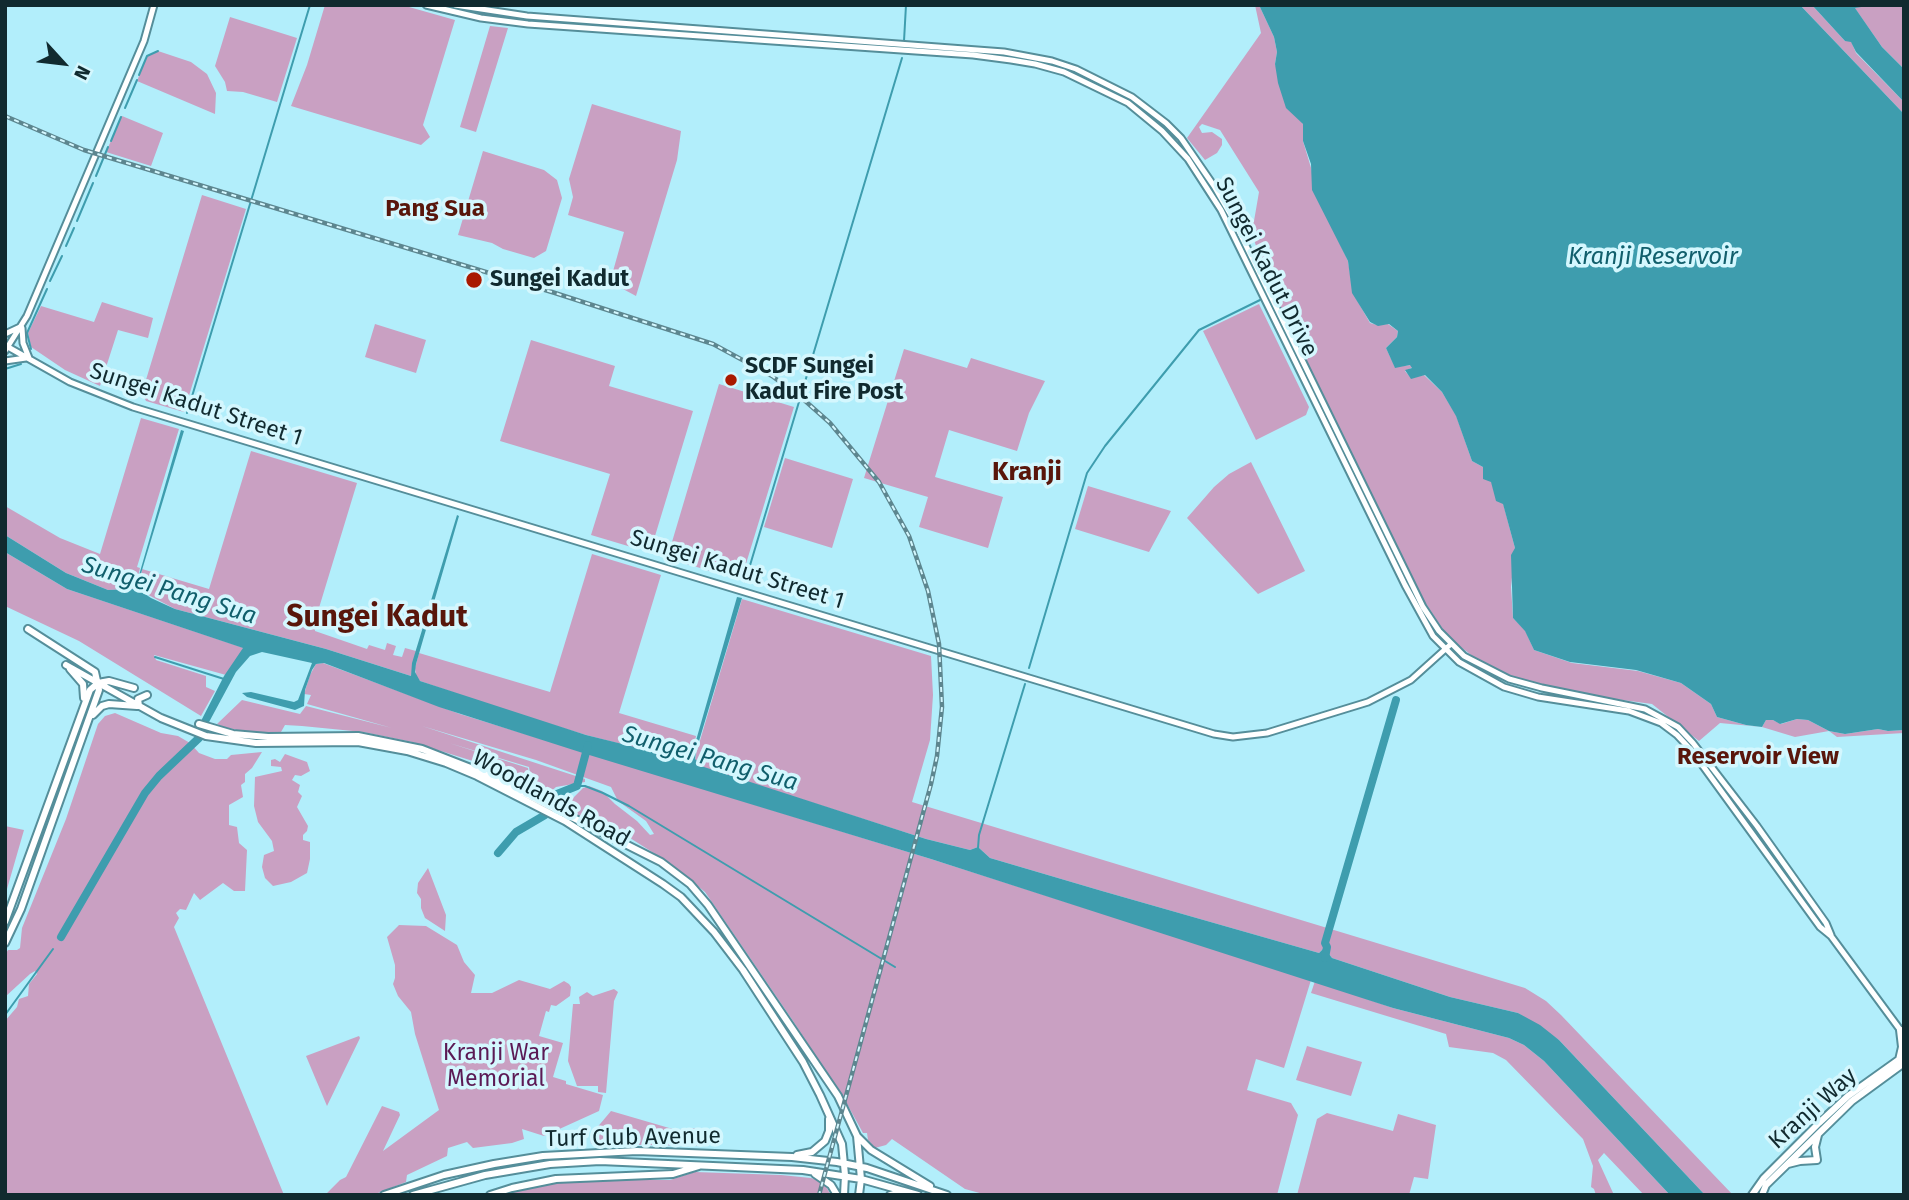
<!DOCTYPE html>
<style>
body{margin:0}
#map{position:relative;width:1909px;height:1200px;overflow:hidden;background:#b2eefb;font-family:"Fira Sans",sans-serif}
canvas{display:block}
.frame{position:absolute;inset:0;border:7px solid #112a2f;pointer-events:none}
.north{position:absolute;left:28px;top:28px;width:70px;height:70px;-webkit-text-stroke:5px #d4f7fe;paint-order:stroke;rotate:117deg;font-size:19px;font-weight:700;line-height:28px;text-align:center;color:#112a2f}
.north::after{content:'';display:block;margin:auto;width:24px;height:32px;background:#112a2f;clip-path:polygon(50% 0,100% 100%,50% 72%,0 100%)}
</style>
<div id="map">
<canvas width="1909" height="1200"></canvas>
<div class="frame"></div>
<div class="north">N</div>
</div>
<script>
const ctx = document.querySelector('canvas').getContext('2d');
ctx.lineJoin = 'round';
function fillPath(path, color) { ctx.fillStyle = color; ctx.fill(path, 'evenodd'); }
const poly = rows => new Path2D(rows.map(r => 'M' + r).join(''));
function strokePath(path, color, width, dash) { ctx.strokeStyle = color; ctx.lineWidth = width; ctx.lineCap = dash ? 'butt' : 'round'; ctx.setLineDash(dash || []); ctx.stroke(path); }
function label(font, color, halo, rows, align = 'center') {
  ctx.font = font + ' "Fira Sans",sans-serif'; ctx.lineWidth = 7; ctx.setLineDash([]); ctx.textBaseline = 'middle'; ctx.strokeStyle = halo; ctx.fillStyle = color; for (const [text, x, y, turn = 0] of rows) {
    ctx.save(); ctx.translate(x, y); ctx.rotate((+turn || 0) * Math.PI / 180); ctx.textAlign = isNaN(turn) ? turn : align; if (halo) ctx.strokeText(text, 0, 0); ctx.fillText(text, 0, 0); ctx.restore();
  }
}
const green = poly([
 [325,5,402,5,455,20,423,125,430,137,421,145,291,106,307,65],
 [1255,5,1259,5,1274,37,1277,52,1275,64,1303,124,1303,141,1323,208,1348,261,1353,293,1370,323,1377,325,1388,324,1398,331,1397,337,1386,348,1395,367,1411,365,1413,367,1405,371,1411,378,1424,375,1442,392,1456,415,1472,461,1483,467,1503,503,1515,548,1511,587,1513,618,1525,630,1534,650,1572,663,1638,671,1681,683,1711,704,1717,717,1746,725,1762,727,1766,720,1773,720,1781,724,1797,719,1808,720,1829,731,1845,734,1878,729,1888,731,1904,730,1904,733,1837,737,1829,731,1795,737,1762,727,1720,723,1699,741,1652,704,1541,689,1493,672,1448,637,1424,601,1280,317,1250,228,1254,221,1259,192,1220,130,1202,124,1199,127,1202,133,1212,132,1222,139,1222,145,1217,153,1205,160,1187,138,1261,33],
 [1800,5,1812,5,1845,41,1851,41,1856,53,1904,102,1904,114],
 [1874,5,1904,5,1904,69,1882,47,1854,7],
 [230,17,297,38,277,102,243,92,227,91,225,82,215,66],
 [490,26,508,28,476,132,460,127],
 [158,51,191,62,207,74,216,93,215,114,137,81,147,56],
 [592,104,681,131,677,160,636,296,610,282,624,232,568,215,573,197,569,179],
 [122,116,163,133,151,166,106,152],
 [483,151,544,170,557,180,562,198,546,251,534,258,503,249,492,243,458,235],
 [202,195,246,209,184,412,146,401,142,393],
 [102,302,153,318,148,338,118,330,100,386,65,370,31,347,28,333,41,306,94,322],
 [1259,304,1309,407,1306,415,1256,440,1203,331],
 [375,324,426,340,416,373,365,357],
 [531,340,615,366,609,386,693,411,655,536,643,533,638,549,591,535,610,474,500,441],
 [904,349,967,368,971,358,1045,381,1029,413,1017,451,949,430,935,477,1003,497,988,548,919,527,928,497,864,478],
 [719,384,794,407,741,580,673,560,669,552],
 [141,418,179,429,137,567,140,568,135,589,108,590,66,573,5,535,5,506,60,538,100,554],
 [251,451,357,483,315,621,315,631,367,649,369,645,385,650,387,643,396,646,393,655,402,657,405,648,416,651,411,676,326,649,175,609,139,590,142,569,209,589],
 [785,458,853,479,832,548,764,527],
 [1251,462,1305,571,1258,594,1187,518,1214,487,1229,474],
 [1088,486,1171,511,1149,552,1075,529],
 [5,552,67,589,244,648,226,675,154,655,156,660,206,676,206,687,215,691,201,716,79,641,5,606],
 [592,554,661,575,619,713,696,736,691,758,687,761,586,735,507,711,420,681,416,677,415,668,419,653,550,692],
 [742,599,931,656,933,695,930,740,912,802,1525,988,1546,1001,1561,1015,1733,1195,1705,1195,1559,1040,1518,1013,1450,997,1332,958,1329,954,1330,950,1324,948,1319,953,1102,891,990,858,978,847,970,850,926,839,704,768,695,759,696,754],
 [323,663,460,714,931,859,1311,980,1284,1068,1256,1059,1247,1090,1291,1103,1298,1115,1277,1195,987,1195,965,1189,892,1139,886,1145,875,1148,868,1140,867,1133,863,1133,847,1104,793,1021,705,892,671,864,619,831,611,832,557,806,561,802,569,802,583,788,589,786,602,791,615,804,637,821,650,835,654,834,646,821,618,801,611,787,536,760,422,726,585,779,585,782,556,787,547,795,532,787,529,767,449,743,528,768,530,787,476,762,412,742,363,732,302,726,285,725,281,732,246,732,224,727,217,724,242,700,300,714,306,706,392,728,307,704,311,695,304,694,310,675,316,664],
 [115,713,161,733,178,736,190,743,199,753,215,759,227,759,231,755,262,752,252,768,245,774,245,782,241,785,243,797,229,805,229,825,237,827,239,843,247,850,245,891,234,891,223,883,200,900,194,893,186,910,180,909,176,913,179,918,174,927,284,1195,5,1195,5,1021,17,1007,19,999,28,996,29,984,37,974,35,971,30,974,5,997,5,955,8,950,17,950,20,948,22,928,66,819,98,724,105,716],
 [285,754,307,762,310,771,301,776,295,775,292,780,300,785,298,792,302,796,297,807,308,826,307,831,303,835,303,840,310,842,310,859,307,873,291,882,273,886,265,878,262,867,264,855,274,851,272,841,258,822,254,806,255,777,282,771,281,767,271,766,271,760,275,759,280,762],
 [5,826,24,830,5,896],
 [428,868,446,915,445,931,425,918,421,908,421,899,417,893,418,883],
 [399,925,426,926,457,945,464,962,475,975,471,993,492,993,519,980,550,989,564,981,569,984,571,987,570,996,556,1006,551,1005,549,1012,546,1011,539,1036,563,1043,553,1077,566,1081,566,1084,603,1095,599,1111,544,1136,522,1129,524,1139,512,1143,473,1148,467,1142,448,1148,447,1156,407,1175,406,1182,373,1195,325,1195,340,1180,346,1177,382,1106,399,1112,400,1115,383,1151,439,1110,415,1034,411,1012,398,996,393,984,395,978,395,965,387,937],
 [1315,981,1393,1008,1509,1038,1524,1045,1544,1061,1670,1195,1644,1195,1604,1153,1598,1160,1614,1195,1596,1195,1594,1189,1591,1187,1593,1166,1583,1139,1506,1060,1493,1053,1449,1047,1446,1034,1311,993],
 [614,989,618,992,614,1001,606,1093,598,1092,598,1086,577,1086,568,1061,573,1004,580,1004,579,997,587,992,593,996],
 [359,1036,360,1038,327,1106,306,1056],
 [1307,1046,1362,1062,1351,1096,1296,1080],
 [611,1111,676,1130,699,1128,700,1146,591,1144,590,1136],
 [1327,1113,1393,1131,1398,1114,1436,1125,1428,1179,1414,1177,1409,1195,1297,1195,1317,1119],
 [695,1172,781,1175,811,1178,823,1182,831,1195,496,1195,556,1180,670,1180]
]);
const water = poly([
 [1259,5,1800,5,1904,114,1904,730,1888,731,1878,729,1845,734,1829,731,1808,720,1797,719,1780,724,1773,720,1766,720,1762,727,1746,725,1717,717,1711,704,1681,683,1636,670,1570,662,1534,650,1525,631,1513,618,1511,555,1515,548,1503,504,1496,501,1491,482,1483,479,1483,467,1472,461,1456,416,1442,392,1425,375,1411,379,1405,370,1412,368,1410,365,1395,368,1386,348,1397,337,1398,331,1389,324,1378,326,1370,322,1352,293,1348,261,1312,190,1311,164,1303,141,1303,124,1286,108,1278,83,1275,64,1277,52,1274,37],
 [1812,5,1874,5,1855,8,1882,47,1904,69,1904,102,1856,52,1851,42,1845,41],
 [181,430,184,431,139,580,139,590,151,598,175,609,326,649,411,676,412,663,457,515,459,516,416,664,415,672,420,681,586,735,687,760,691,758,737,597,742,598,696,751,695,759,704,767,926,839,970,850,978,847,990,858,1102,891,1319,953,1324,948,1330,950,1329,954,1332,958,1450,997,1518,1013,1540,1025,1559,1040,1705,1195,1670,1195,1544,1061,1524,1045,1509,1038,1393,1008,931,859,586,754,439,707,324,663,316,664,312,670,305,690,304,706,295,710,247,697,242,693,251,692,294,702,298,700,312,663,262,652,250,656,236,672,208,724,201,721,224,676,243,648,67,589,5,552,5,535,66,573,108,590,135,589]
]);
const stream = poly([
 [904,41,906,5],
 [139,75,147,56,158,51],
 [125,108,137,80],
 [111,141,121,117],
 [96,176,108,147],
 [77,221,93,183],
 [66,246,74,228],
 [50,281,62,256],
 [31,349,27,333,47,289],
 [5,369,21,364],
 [187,413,310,5],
 [745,582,902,58],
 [155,657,224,679],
 [1029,668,1087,473,1105,446,1199,330,1260,300],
 [577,786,585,786,603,793,629,806,895,967],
 [978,848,979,835,1025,684],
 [5,1015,53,949]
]);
const river = poly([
 [551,801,557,794,577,786,588,745],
 [498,853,516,832,545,815],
 [61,937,145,793,159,776,199,738],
 [1325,958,1327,947,1325,943,1396,700]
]);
const secondary = poly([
 [426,5,481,18,528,24,973,55,1011,60,1035,64,1064,72,1128,103,1162,131,1188,159,1221,210,1405,585,1433,636,1459,662,1504,687,1538,697,1629,711,1661,723,1677,735,1692,751,1820,927,1831,936,1904,1035],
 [455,5,527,16,1004,52,1052,61,1076,69,1132,97,1166,123,1181,138,1214,186,1232,217,1423,607,1439,631,1464,656,1509,679,1542,688,1645,709,1678,727,1693,743,1757,826,1826,923,1831,935],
 [22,328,23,343,29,358],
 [5,334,20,327],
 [8,347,70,382,133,407,1214,734,1233,737,1267,733,1368,702,1411,680,1451,644],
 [5,351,27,316,144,41,154,5],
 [5,361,26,358]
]);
const primary = poly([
 [66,665,161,718,206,736,256,743,358,742,407,751,446,763,477,776,565,821,663,884,681,897,714,932,743,970,803,1062,820,1095,842,1144,845,1175,844,1195],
 [70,669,83,684,84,698],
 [139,706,138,699,147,695],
 [93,715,102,706,109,704,137,706],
 [199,724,233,734,268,737,358,736,422,749,486,774,661,862,690,884,708,905,838,1096,857,1136,861,1179,859,1195],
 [5,922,90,690,98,683,109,681,134,688],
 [5,943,21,909,99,690,95,672,28,629],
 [1899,1060,1902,1047,1900,1030,1904,1031],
 [857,1136,871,1150,930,1186],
 [797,1155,812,1152,825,1141,829,1131,829,1119],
 [1788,1164,1800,1161,1817,1160,1815,1147,1818,1135],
 [815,1174,831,1185,837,1195],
 [384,1195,444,1175,494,1164,543,1156,637,1151,792,1157,837,1162,867,1168,947,1195],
 [413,1195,485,1175,550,1164,600,1161,803,1170,861,1179,918,1195],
 [490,1195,512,1188,556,1179,673,1174,699,1166],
 [890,1195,903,1191],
 [1752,1195,1764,1178,1819,1123,1848,1096,1904,1056],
 [1762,1195,1766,1185,1852,1101,1904,1063]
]);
const rail = poly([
 [5,116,84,150,555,293,713,344,772,376,803,399,830,423,879,482,909,536,928,591,939,644,942,707,937,756,931,784,819,1195]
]);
const markers = [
 [474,280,9,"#a91900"],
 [731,380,7,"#a91900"]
];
const streetNames = [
 ["Sungei Kadut Drive",1266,267,63],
 ["Sungei Kadut Street 1",196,405,18],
 ["Sungei Kadut Street 1",737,570,17],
 ["Woodlands Road",551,799,29],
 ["Kranji Way",1813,1109,-42],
 ["Turf Club Avenue",633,1138,-1]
];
const poiNames = [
 ["Sungei Kadut",490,280],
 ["SCDF Sungei",745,367],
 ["Kadut Fire Post",745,393]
];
const parkNames = [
 ["Kranji War",496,1054],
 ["Memorial",496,1080]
];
const neighbourhoodNames = [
 ["Pang Sua",435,209],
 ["Reservoir View",1758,757]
];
const waterNames = [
 ["Kranji Reservoir",1653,257],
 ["Sungei Pang Sua",169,591,17],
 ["Sungei Pang Sua",710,759,16]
];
const quarterNames = [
 ["Kranji",1027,473]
];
const districtNames = [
 ["Sungei Kadut",377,618]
];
fillPath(green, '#c9a0c2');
fillPath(water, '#3e9dae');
strokePath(stream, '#3e9dae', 2);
strokePath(river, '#3e9dae', 8);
strokePath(secondary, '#558e9a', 9);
strokePath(primary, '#558e9a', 10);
strokePath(secondary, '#fff', 5);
strokePath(primary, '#fff', 6);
strokePath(rail, '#5d868f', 4.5);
strokePath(rail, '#d4f7fe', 2, [5]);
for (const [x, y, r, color] of markers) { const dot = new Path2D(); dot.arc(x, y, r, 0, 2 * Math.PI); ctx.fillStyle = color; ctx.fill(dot); strokePath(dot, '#d4f7fe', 2.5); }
label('23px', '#112a2f', '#d4f7fe', streetNames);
label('bold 23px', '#112a2f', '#d4f7fe', poiNames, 'left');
label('23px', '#5b1a55', '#d4f7fe', parkNames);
label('bold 24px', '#59160b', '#d4f7fe', neighbourhoodNames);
label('italic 24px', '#115f6c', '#d4f7fe', waterNames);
label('bold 26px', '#59160b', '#d4f7fe', quarterNames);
label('bold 30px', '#59160b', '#d4f7fe', districtNames);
</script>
